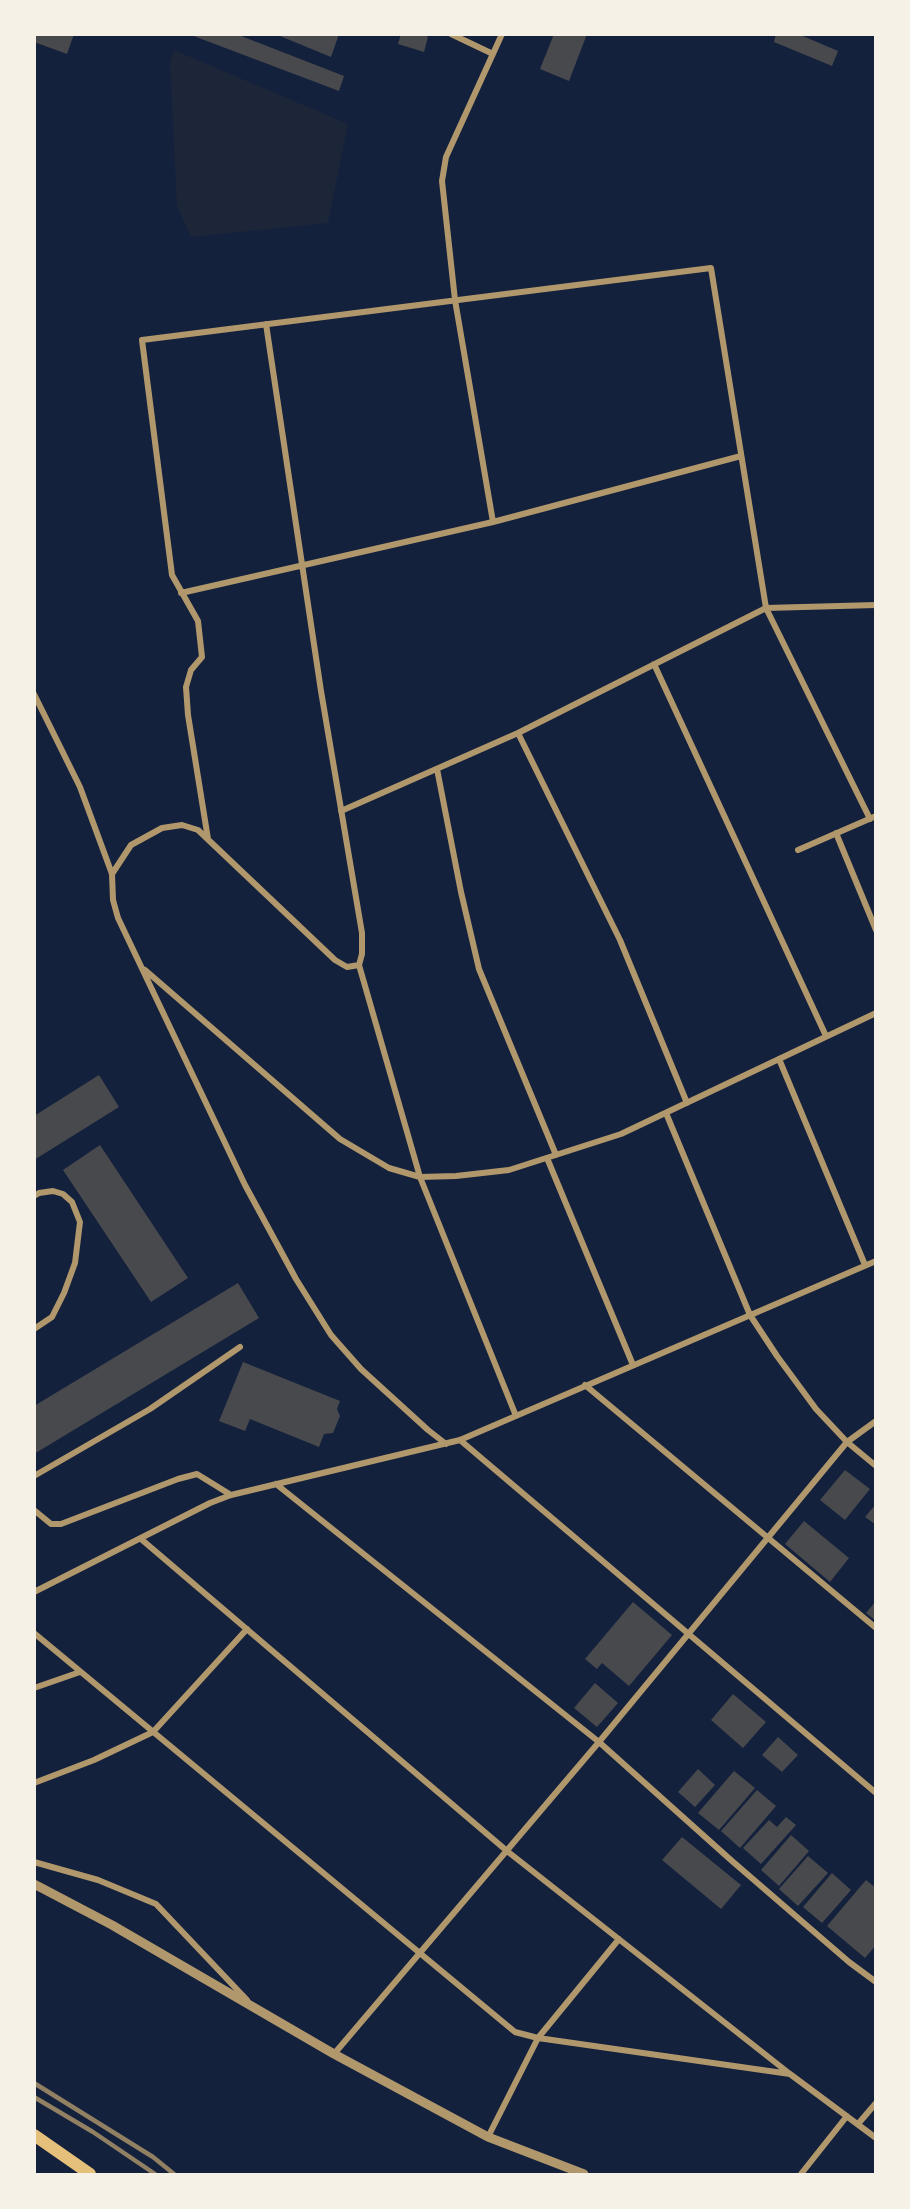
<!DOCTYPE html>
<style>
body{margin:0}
#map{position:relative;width:910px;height:2209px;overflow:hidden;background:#14213d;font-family:Lora,serif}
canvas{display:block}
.frame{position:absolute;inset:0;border:36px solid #f6f1e7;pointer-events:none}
</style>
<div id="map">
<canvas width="910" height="2209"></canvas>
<div class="frame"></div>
</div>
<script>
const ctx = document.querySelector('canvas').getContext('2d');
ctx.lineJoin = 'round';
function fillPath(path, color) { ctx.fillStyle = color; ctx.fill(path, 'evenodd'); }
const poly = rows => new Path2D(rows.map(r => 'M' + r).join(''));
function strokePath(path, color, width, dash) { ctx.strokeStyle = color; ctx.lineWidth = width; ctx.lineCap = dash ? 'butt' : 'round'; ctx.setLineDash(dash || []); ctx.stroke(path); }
const green = poly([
 [174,50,348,124,328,223,191,237,177,206,170,62]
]);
const building = poly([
 [34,34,74,34,67,54,34,42],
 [236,34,344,76,339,91,191,35],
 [275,34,339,34,331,57],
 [401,34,421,34,428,37,424,52,398,44],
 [554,34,587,34,569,81,540,69],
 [776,34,798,34,838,51,832,66,774,42],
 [99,1075,119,1107,34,1160,34,1116],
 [100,1145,188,1278,151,1302,63,1170],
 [238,1283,259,1318,34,1454,34,1406],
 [243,1362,340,1401,337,1409,340,1416,333,1433,324,1434,319,1447,250,1419,245,1431,219,1421],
 [845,1470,870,1489,845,1520,820,1500],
 [876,1504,876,1525,865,1517],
 [804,1521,849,1558,830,1582,785,1544],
 [876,1601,876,1621,866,1613],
 [633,1602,672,1635,629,1686,602,1663,597,1669,585,1659],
 [595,1683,618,1703,597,1727,574,1708],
 [733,1694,766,1722,743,1748,711,1720],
 [778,1737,798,1755,782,1772,762,1755],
 [698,1769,715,1785,695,1807,678,1792],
 [734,1771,755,1788,719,1830,698,1813],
 [757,1790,776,1806,740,1848,721,1831],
 [786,1817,796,1825,761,1864,743,1848,769,1820,777,1827],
 [791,1835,809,1851,779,1886,761,1870],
 [682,1837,741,1885,721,1909,662,1860],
 [808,1856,828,1873,798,1906,779,1889],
 [832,1873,851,1890,822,1923,803,1907],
 [866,1880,876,1888,876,1945,865,1958,827,1926]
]);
const minor = poly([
 [451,34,493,54],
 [266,324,321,691,362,933,362,954,359,965,347,967,335,960,198,830,182,825,162,828,131,845,112,874,113,900,118,918,245,1185,296,1279,331,1335,361,1369,428,1430,446,1444],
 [493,522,455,300,442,181,446,157,502,34],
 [181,593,493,522,741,456],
 [654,664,826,1036],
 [34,694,80,787,112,874],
 [518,733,620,940,687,1103],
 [437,769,461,892,479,969,556,1155],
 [341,811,518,733,766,608,876,605],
 [836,833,876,930],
 [208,839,188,715,186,687,191,670,202,657,198,621,172,575,142,340,711,268,766,608,870,819],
 [798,850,876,816],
 [359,965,420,1177,516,1416],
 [145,970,340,1139,389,1168,420,1177,456,1176,509,1170,621,1134,876,1013],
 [779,1059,865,1265],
 [666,1113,750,1315,777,1356,816,1409,847,1442,876,1466],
 [547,1158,633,1365],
 [34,1196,39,1193,53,1191,63,1194,72,1202,80,1222,75,1263,64,1293,52,1317,34,1329],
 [585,1385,876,1628],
 [460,1440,876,1793],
 [34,1476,150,1409,240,1347],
 [276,1484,599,1742,732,1861,849,1962,876,1982],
 [34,1510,51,1524,61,1524,178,1479,197,1474,231,1495],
 [141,1539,507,1851,790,2074,876,2138],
 [34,1592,210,1503,231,1495,460,1440,876,1261],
 [34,1633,515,2032,538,2038,790,2074],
 [34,1688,80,1672],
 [34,1783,94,1760,153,1732,247,1629],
 [34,1862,98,1880,156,1904,247,2000],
 [334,2054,599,1742,847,1442,876,1421],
 [858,2124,876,2103],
 [488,2137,538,2038,619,1939],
 [801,2174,847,2116]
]);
const tertiary = poly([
 [34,1884,112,1925,334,2054,488,2137,584,2174]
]);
const primary = poly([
 [34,2135,90,2174]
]);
const rail = poly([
 [34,2083,153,2157,174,2174],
 [34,2097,93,2132,155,2174]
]);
fillPath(green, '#1d2539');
fillPath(building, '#48494c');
strokePath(minor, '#b1986c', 6);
strokePath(tertiary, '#b1986c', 9);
strokePath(primary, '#e5c07b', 12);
strokePath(rail, '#918062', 4.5);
</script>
